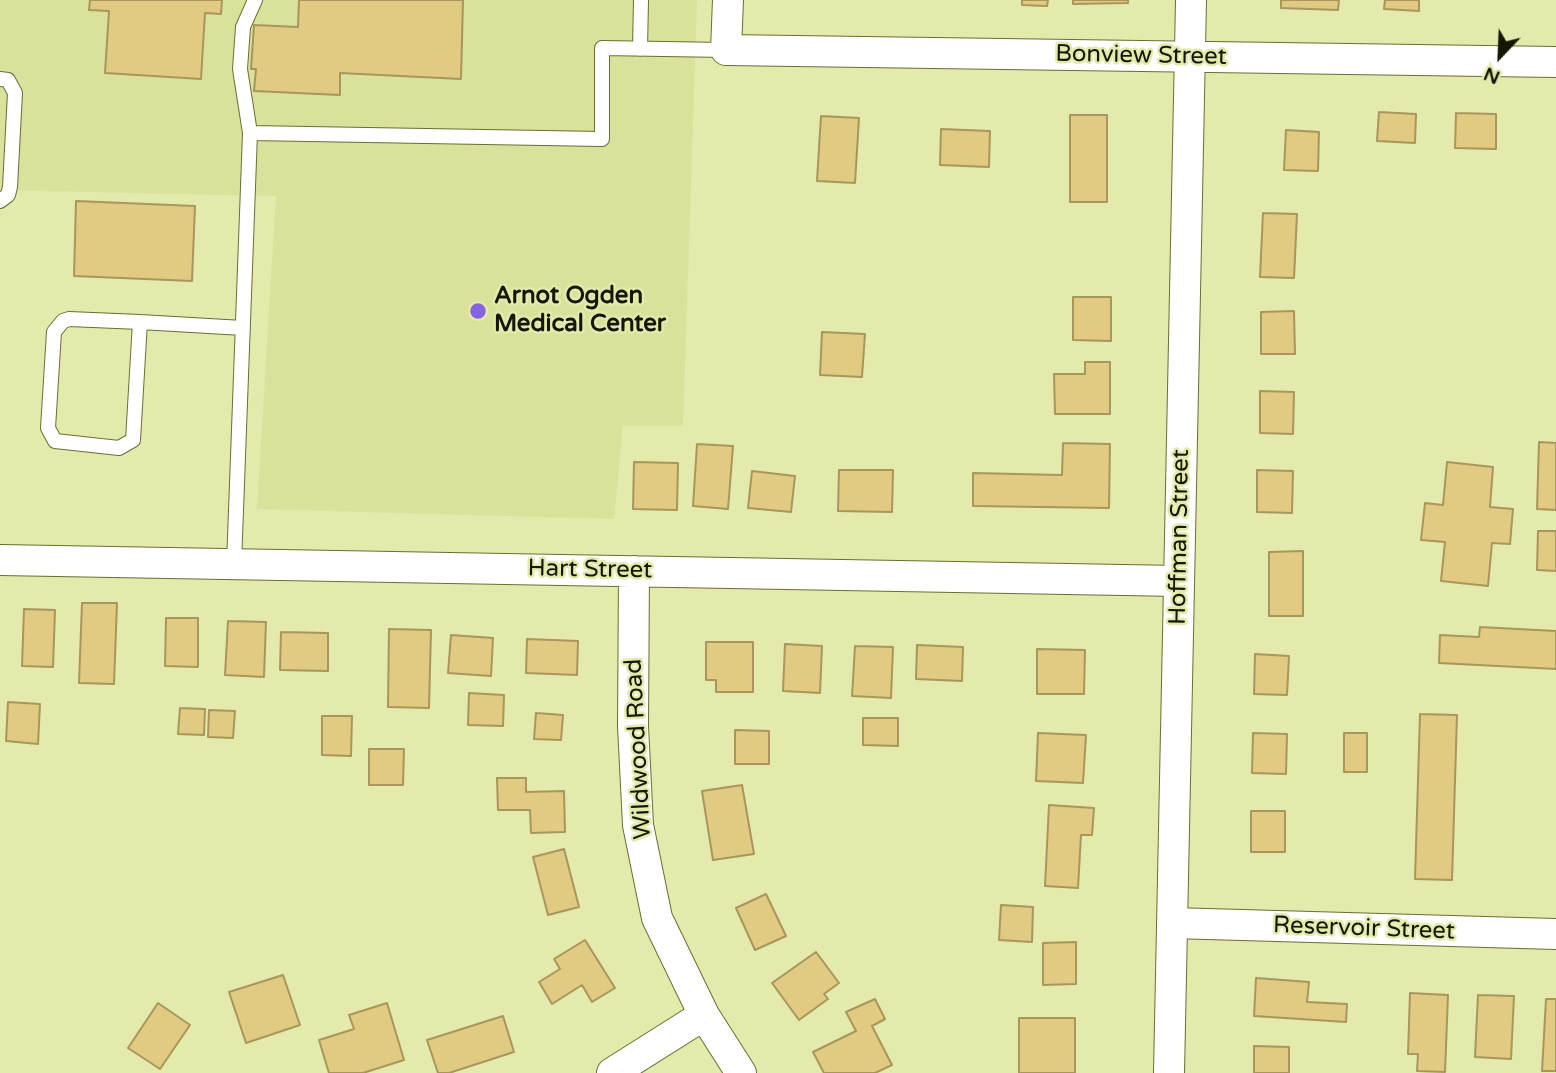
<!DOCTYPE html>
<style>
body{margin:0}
#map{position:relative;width:1556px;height:1073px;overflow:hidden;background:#e3eaab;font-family:"Varela Round",sans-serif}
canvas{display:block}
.north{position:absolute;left:1465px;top:21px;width:70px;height:70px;-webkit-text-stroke:5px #e3eaab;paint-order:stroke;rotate:203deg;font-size:19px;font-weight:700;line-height:28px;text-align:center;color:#161701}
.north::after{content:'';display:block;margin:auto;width:24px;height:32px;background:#161701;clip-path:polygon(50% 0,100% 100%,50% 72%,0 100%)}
</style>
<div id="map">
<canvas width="1556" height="1073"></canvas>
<div class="north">N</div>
</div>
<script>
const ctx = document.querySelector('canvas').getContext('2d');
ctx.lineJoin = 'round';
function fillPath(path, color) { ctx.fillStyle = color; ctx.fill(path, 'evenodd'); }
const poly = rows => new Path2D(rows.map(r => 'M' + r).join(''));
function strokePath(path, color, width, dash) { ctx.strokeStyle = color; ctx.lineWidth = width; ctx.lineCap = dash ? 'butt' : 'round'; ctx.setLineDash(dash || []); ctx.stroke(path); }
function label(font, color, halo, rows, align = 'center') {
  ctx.font = font + ' "Varela Round",sans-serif'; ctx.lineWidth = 5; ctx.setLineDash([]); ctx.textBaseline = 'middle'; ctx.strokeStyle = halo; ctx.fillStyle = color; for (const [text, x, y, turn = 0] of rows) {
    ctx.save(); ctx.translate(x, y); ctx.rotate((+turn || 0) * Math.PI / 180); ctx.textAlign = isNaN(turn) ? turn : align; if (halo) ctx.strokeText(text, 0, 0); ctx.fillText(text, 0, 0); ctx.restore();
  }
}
const built = poly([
 [0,0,697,0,683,426,623,426,614,519,257,509,276,196,0,190]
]);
const building = poly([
 [90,0,222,0,221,14,205,13,201,79,105,73,109,11,89,10,90,0],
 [299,0,463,0,461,79,340,73,340,95,254,91,256,69,251,69,254,25,298,27,299,0],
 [1022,0,1048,0,1047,6,1022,5,1022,0],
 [1073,0,1128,0,1128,3,1073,4,1073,0],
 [1281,0,1339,0,1338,10,1281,8,1281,0],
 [1385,0,1419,0,1419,11,1384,9,1385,0],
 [1379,112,1416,114,1415,143,1377,141,1379,112],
 [1456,113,1496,114,1496,149,1455,148,1456,113],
 [1070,115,1107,115,1107,202,1070,202,1070,115],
 [821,116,859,118,855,183,817,181,821,116],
 [941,129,990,131,989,167,940,165,941,129],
 [1286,130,1319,132,1318,171,1284,170,1286,130],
 [76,201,195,206,192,281,74,276,76,201],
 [1263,213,1297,214,1294,278,1260,277,1263,213],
 [1073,297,1111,297,1111,341,1073,340,1073,297],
 [1294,311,1295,354,1261,354,1261,312,1294,311],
 [822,332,865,334,862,377,820,375,822,332],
 [1085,362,1110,362,1110,414,1055,414,1054,374,1085,374,1085,362],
 [1260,391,1294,392,1293,434,1260,433,1260,391],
 [1539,442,1556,443,1556,510,1537,509,1539,442],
 [1063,443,1110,444,1109,508,973,506,973,473,1062,475,1063,443],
 [697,444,733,446,728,509,693,506,697,444],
 [634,462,678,463,677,510,633,509,634,462],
 [1447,462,1493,467,1490,507,1513,509,1510,544,1492,543,1488,586,1441,581,1445,542,1421,540,1425,503,1443,505,1447,462],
 [839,470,893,470,892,512,838,511,839,470],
 [1257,470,1293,471,1292,513,1257,512,1257,470],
 [752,471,795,476,791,512,748,508,752,471],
 [1538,531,1556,531,1556,571,1537,570,1538,531],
 [1303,551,1303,616,1269,616,1269,552,1303,551],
 [82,603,117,603,114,684,79,683,82,603],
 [24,609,55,610,53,667,22,666,24,609],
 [166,618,198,618,198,667,165,666,166,618],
 [228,621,266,622,264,677,225,675,228,621],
 [1480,627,1556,631,1556,669,1439,663,1440,635,1479,637,1480,627],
 [389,629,431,630,429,708,388,707,389,629],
 [281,632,328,633,328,671,280,670,281,632],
 [451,635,493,638,491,676,448,673,451,635],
 [527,639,578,641,577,675,526,673,527,639],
 [706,642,753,642,753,692,716,692,716,680,706,680,706,642],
 [785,644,822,646,820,693,783,691,785,644],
 [917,645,963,647,962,681,916,679,917,645],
 [855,646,893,647,891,698,852,696,855,646],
 [1037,649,1085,650,1084,694,1037,694,1037,649],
 [1255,654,1289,656,1287,695,1254,694,1255,654],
 [469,693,504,695,503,726,468,725,469,693],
 [8,702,40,704,38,744,6,741,8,702],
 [180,708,205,709,204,735,178,734,180,708],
 [209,710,235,711,233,738,208,737,209,710],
 [536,713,563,715,561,740,534,739,536,713],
 [1420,714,1457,715,1452,880,1415,879,1420,714],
 [322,716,352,716,351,756,322,755,322,716],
 [863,718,898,718,898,746,863,745,863,718],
 [735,730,769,731,769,764,735,764,735,730],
 [1038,733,1086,735,1083,783,1036,781,1038,733],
 [1253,733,1287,734,1286,774,1252,773,1253,733],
 [1344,733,1367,733,1367,772,1344,772,1344,733],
 [369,749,404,749,403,785,369,785,369,749],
 [497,778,526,778,526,792,564,791,565,832,531,833,530,810,498,810,497,778],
 [742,785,754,854,713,860,702,791,742,785],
 [1049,805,1094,808,1092,835,1081,835,1078,888,1045,886,1049,805],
 [1251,811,1285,811,1285,852,1251,852,1251,811],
 [564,849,579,907,548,915,533,857,564,849],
 [766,894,786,936,755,950,736,908,766,894],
 [1001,905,1033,907,1032,942,999,940,1001,905],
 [585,940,615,988,592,1002,582,985,552,1004,539,982,560,969,554,959,585,940],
 [1076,942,1076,984,1043,985,1043,943,1076,942],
 [816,952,839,983,824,994,828,999,799,1020,772,983,816,952],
 [283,975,300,1025,246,1043,229,992,283,975],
 [1256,978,1309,982,1307,1002,1347,1004,1346,1022,1254,1016,1256,978],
 [1410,993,1448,995,1445,1072,1417,1071,1418,1054,1408,1054,1410,993],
 [1478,995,1514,996,1511,1059,1475,1057,1478,995],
 [875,999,885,1019,872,1026,892,1065,875,1073,824,1073,813,1052,856,1031,846,1012,875,999],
 [1546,999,1556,999,1556,1071,1542,1071,1546,999],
 [158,1003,190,1025,160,1069,128,1048,158,1003],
 [387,1003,404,1060,363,1073,329,1073,319,1040,354,1029,349,1015,387,1003],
 [503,1016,514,1052,449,1073,438,1073,427,1040,503,1016],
 [1019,1018,1075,1018,1075,1073,1019,1073,1019,1018],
 [1254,1046,1289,1047,1289,1073,1254,1073,1254,1046]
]);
const lane = poly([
 [640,49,641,0],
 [0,79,8,80,15,93,10,187,8,195,0,201],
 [250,133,240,69,243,27,255,0],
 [140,322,133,440,119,448,55,441,48,428,54,332,63,321,69,319,140,322,243,328],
 [234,564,250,133,602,139,602,48,726,50]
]);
const street = poly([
 [728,0,726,50,1556,62],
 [0,560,1179,581],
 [634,571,633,726,638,825,657,918,704,1015,741,1073],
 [1172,923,1556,934],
 [612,1073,704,1015],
 [1169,1073,1191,0]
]);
const markers = [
 [478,311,9,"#8764df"]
];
const streetNames = [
 ["Bonview Street",1141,56,1],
 ["Hoffman Street",1180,537,-89],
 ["Hart Street",590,570,1],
 ["Wildwood Road",639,749,-93],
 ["Reservoir Street",1364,929,2]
];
const poiNames = [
 ["Arnot Ogden",494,297],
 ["Medical Center",494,325]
];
fillPath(built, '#dae19a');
fillPath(building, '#e1cb82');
strokePath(building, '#a8965a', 2);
strokePath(lane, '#696e33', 16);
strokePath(street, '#696e33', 32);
strokePath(lane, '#fff', 14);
strokePath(street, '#fff', 30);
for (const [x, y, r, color] of markers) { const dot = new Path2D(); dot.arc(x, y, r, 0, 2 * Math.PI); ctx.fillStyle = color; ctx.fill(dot); strokePath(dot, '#e3eaab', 2.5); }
label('24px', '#161701', '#e3eaab', streetNames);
label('bold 24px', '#161701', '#e3eaab', poiNames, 'left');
</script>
